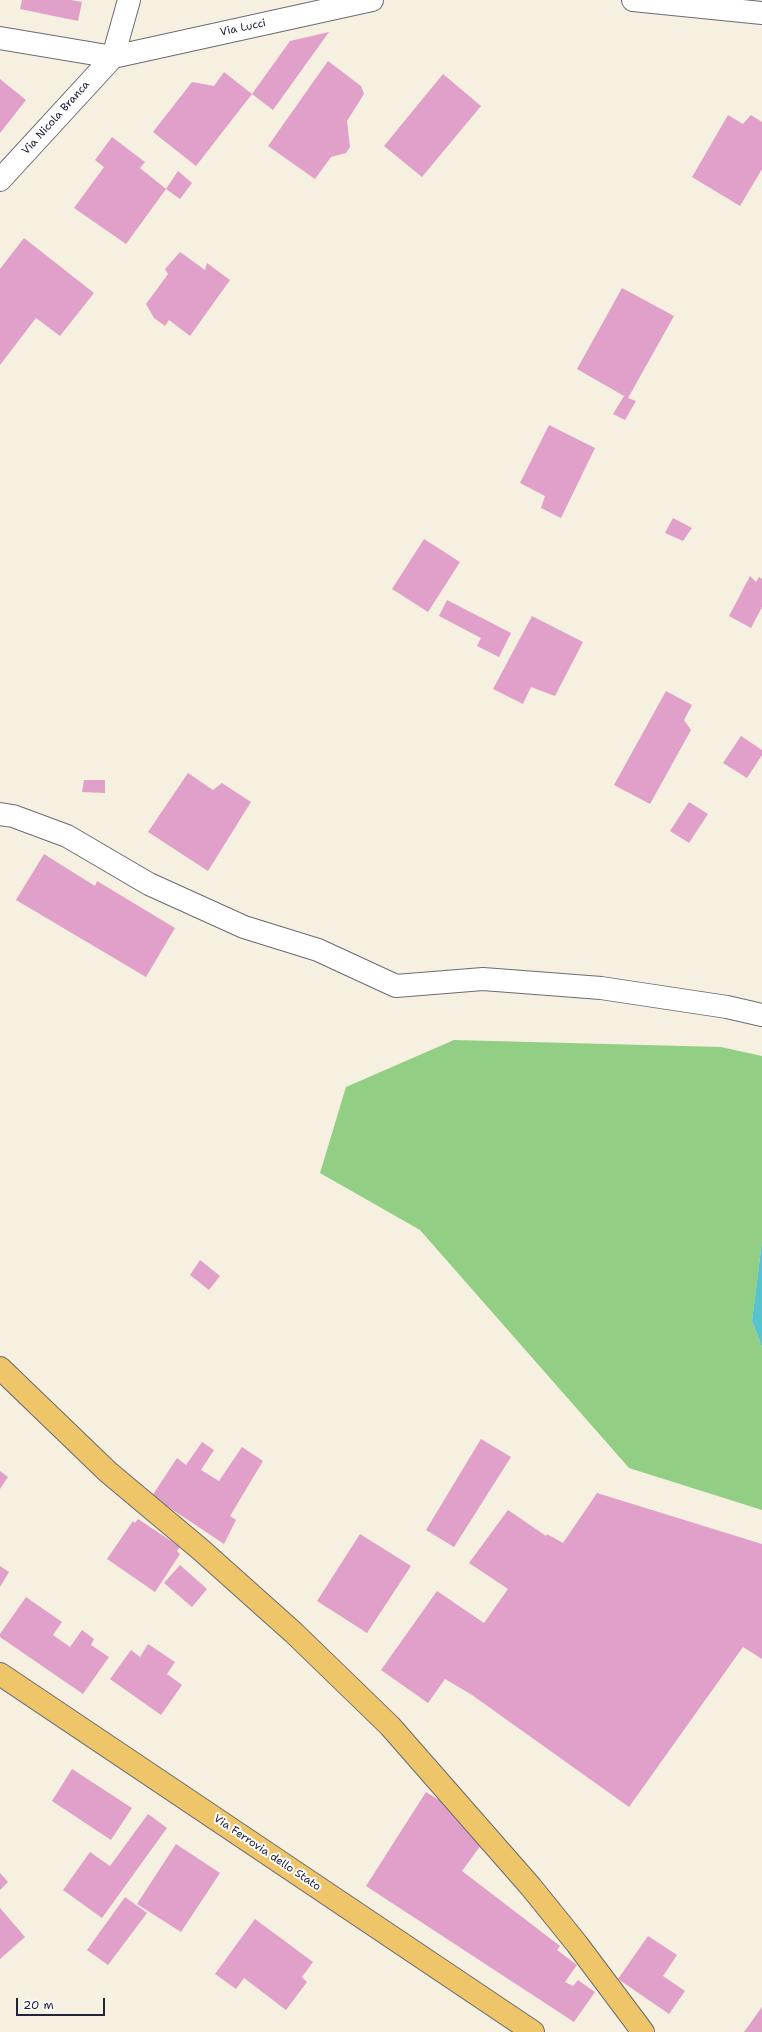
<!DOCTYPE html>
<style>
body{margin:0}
#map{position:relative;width:762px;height:2032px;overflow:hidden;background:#f5f0df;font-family:"Shantell Sans",sans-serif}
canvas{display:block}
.scale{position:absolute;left:16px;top:1998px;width:89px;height:18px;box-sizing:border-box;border:2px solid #22223b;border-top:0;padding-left:5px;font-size:12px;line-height:14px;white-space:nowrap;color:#22223b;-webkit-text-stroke:3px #fff;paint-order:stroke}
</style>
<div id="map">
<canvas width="762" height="2032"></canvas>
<div class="scale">20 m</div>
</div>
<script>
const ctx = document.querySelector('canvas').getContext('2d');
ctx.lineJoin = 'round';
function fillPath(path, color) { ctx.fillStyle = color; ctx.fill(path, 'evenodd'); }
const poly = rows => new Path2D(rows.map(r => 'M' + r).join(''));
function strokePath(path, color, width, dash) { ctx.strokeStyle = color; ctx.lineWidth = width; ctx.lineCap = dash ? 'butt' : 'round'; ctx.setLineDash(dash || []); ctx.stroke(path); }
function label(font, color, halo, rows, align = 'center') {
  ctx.font = font + ' "Shantell Sans",sans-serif'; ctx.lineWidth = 4; ctx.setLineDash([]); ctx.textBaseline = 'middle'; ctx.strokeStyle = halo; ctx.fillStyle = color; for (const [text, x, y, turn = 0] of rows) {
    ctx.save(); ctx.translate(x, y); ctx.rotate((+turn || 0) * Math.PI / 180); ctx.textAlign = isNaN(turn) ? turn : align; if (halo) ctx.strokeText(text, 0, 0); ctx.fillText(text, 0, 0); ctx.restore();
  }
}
const green = poly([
 [454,1040,721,1047,762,1056,762,1241,752,1321,762,1347,762,1510,629,1468,420,1230,320,1173,346,1087]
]);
const water = poly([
 [762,1241,762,1347,752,1321]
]);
const building = poly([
 [22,0,71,0,82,2,78,21,20,9],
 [329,32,273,110,252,94,290,41],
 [328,61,361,86,364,94,347,121,350,147,346,153,331,157,315,179,268,146],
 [224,72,252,94,196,166,153,132,192,82,214,86],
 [443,74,481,106,422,177,384,146],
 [0,79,26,100,0,133],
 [728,115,743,124,751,115,762,122,762,169,740,206,692,177],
 [112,137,145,162,140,168,166,189,126,244,74,208,104,167,95,160],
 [178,171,192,183,180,199,166,189],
 [24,238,94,293,60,336,36,318,0,365,0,269],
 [180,252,205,270,207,263,230,280,190,336,169,320,165,326,154,318,146,304,168,274,165,269],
 [622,288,674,316,628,398,636,401,625,420,613,414,624,396,577,369],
 [549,425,595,448,561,518,541,508,545,496,520,483],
 [673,518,692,528,683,541,665,533],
 [424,539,460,562,428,612,392,589],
 [750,576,756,582,759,577,762,579,762,607,751,628,729,616],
 [447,600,511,633,499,657,477,646,481,638,439,616],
 [532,616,583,642,555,696,531,687,523,704,493,689],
 [666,691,692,705,684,720,691,730,650,804,614,785],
 [741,736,762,750,762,755,747,778,723,763],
 [188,773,213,790,222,783,251,802,208,871,148,832],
 [84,780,105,780,105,793,82,792],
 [689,802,708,814,689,843,670,831],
 [44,854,95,886,97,881,175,928,146,977,16,900],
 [200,1260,220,1276,209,1290,190,1275],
 [481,1439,511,1457,454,1547,426,1530],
 [202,1442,214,1450,201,1470,219,1481,242,1447,263,1461,230,1516,236,1520,224,1544,152,1496,177,1458,186,1465],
 [0,1471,8,1477,0,1489],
 [597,1493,762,1544,762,1659,743,1647,629,1807,472,1695,445,1679,428,1703,381,1670,437,1591,484,1623,508,1589,469,1563,508,1510,546,1536,547,1534,563,1543],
 [138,1519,180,1547,177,1551,180,1554,155,1592,107,1559,133,1521,135,1523],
 [360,1534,411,1566,367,1633,317,1601],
 [180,1565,207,1589,192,1607,164,1583],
 [0,1566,9,1572,0,1587],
 [26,1597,62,1622,53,1635,70,1647,82,1630,94,1639,91,1645,109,1657,83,1694,0,1637,0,1634],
 [148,1644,175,1662,167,1674,182,1685,161,1715,110,1679,131,1650,140,1657],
 [72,1769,132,1808,111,1840,52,1801],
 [426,1792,452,1808,481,1845,462,1871,560,1946,557,1950,577,1965,565,1982,573,1986,578,1980,595,1992,574,2022,366,1886],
 [148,1814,167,1828,102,1918,63,1890,90,1852,110,1866],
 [176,1844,220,1873,181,1932,137,1904],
 [0,1873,8,1882,0,1890],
 [125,1897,147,1913,108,1965,87,1950],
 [0,1908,25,1937,0,1959],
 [255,1919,313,1962,302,1977,307,1982,286,2010,244,1978,236,1989,215,1974],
 [648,1936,677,1955,663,1976,685,1991,669,2014,618,1979],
 [762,2007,762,2032,744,2032]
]);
const minor = poly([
 [633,0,762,13],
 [0,38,113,57,372,0],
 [0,180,113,57,129,0],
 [0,814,13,816,67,836,149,884,244,927,318,950,396,986,483,979,601,988,727,1007,762,1015]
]);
const major = poly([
 [0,1368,108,1472,200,1549,294,1633,390,1726,531,1887,577,1944,643,2032],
 [0,1674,533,2032]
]);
const streetNames = [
 ["Via Lucci",243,28,-12],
 ["Via Nicola Branca",56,118,-48],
 ["Via Ferrovia dello Stato",267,1853,34]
];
fillPath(green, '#92ce83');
fillPath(water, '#56c3cd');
fillPath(building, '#e0a0c9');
strokePath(minor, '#6c6a74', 24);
strokePath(major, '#6c6a74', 24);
strokePath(minor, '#fff', 22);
strokePath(major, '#eec569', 22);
label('11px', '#22223b', '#fff', streetNames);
</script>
